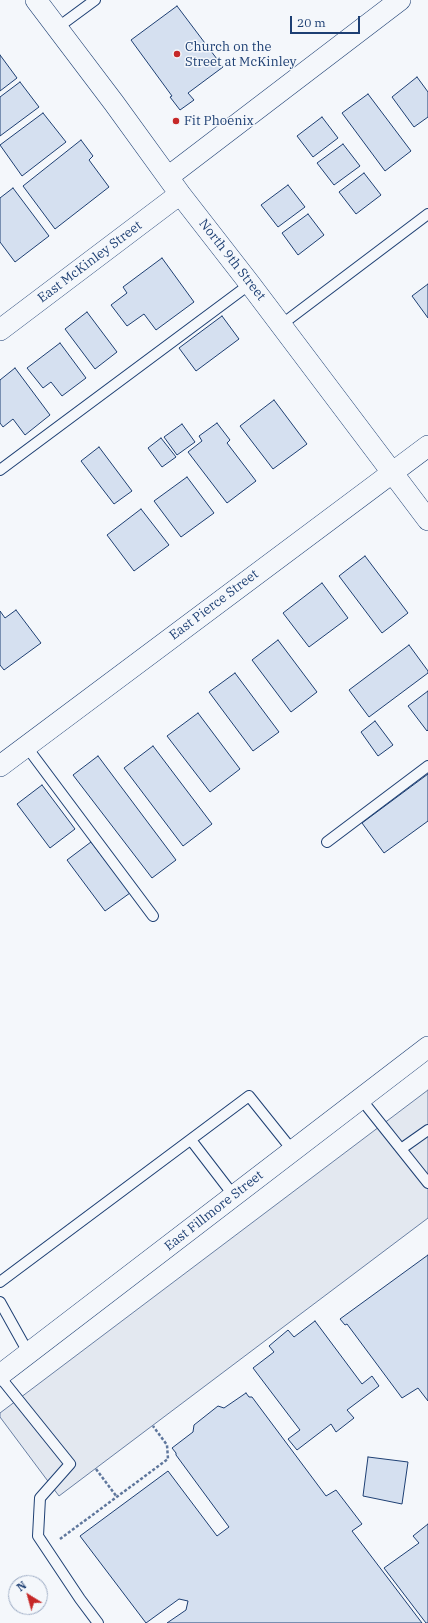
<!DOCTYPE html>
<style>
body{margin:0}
#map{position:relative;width:428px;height:1623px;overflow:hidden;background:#f4f7fb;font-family:"IBM Plex Serif",serif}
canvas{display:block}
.north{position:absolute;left:8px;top:1575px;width:40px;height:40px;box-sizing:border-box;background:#f4f7fb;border:1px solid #9eadc5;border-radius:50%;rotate:323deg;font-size:11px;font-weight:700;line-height:16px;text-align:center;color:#1d3f73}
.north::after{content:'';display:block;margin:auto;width:14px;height:18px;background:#c62828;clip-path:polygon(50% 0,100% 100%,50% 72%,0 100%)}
.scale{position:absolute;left:290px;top:16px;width:70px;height:18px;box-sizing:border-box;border:2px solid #1d3f73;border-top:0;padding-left:5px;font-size:12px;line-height:14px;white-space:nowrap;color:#1d3f73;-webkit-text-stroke:3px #f4f7fb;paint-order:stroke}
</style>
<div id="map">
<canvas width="428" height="1623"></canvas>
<div class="north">N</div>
<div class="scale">20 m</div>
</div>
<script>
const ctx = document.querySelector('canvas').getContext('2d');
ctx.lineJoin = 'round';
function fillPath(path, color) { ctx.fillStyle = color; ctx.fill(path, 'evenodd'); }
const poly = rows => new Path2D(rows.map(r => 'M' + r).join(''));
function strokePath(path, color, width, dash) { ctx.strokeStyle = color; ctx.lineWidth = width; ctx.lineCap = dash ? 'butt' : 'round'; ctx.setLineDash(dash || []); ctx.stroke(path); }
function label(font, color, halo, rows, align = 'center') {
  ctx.font = font + ' "IBM Plex Serif",serif'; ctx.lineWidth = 3; ctx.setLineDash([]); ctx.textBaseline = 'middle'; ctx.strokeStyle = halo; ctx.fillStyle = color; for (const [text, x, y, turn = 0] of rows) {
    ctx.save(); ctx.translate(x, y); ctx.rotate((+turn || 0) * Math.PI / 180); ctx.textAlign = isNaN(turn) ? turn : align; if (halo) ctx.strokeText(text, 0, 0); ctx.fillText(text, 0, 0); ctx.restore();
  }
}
const parking = poly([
 [428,1090,428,1218,59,1496,0,1417,0,1413,428,1090]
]);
const building = poly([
 [177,6,223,67,188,93,194,100,180,110,170,97,172,96,131,40,177,6],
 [0,55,17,78,0,91,0,55],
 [417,77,428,92,428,117,414,127,392,97,417,77],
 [20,82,39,107,0,136,0,97,20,82],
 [368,94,411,151,385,171,342,113,368,94],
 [43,113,66,142,22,176,0,145,43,113],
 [322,117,338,138,313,157,297,136,322,117],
 [81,140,93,156,89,160,109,187,55,229,23,186,81,140],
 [343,144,360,166,334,185,317,163,343,144],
 [364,173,381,195,356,214,339,192,364,173],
 [288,185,305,207,278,227,261,205,288,185],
 [13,188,49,236,15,262,0,242,0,198,13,188],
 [308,214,324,235,298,255,282,233,308,214],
 [162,258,194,302,156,330,144,314,127,326,111,305,127,293,123,287,162,258],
 [428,284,428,318,412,296,428,284],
 [87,312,117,352,95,369,65,329,87,312],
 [222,316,239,339,196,371,179,348,222,316],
 [60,343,86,378,62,396,51,382,43,388,27,368,60,343],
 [15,368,50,415,25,435,13,419,3,427,0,423,0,380,15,368],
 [274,400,307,444,273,469,240,426,274,400],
 [217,423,230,440,227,443,256,481,227,503,188,452,202,441,199,436,217,423],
 [182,424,195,442,177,455,164,437,182,424],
 [161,438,176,457,162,467,148,448,161,438],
 [99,447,132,491,114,504,81,461,99,447],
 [187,477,214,513,181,537,154,501,187,477],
 [141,509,169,545,134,571,107,535,141,509],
 [365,556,408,613,382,633,339,576,365,556],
 [322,583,348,618,309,647,283,613,322,583],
 [16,610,41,643,4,670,0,665,0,611,5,618,16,610],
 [278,640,317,692,291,712,252,660,278,640],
 [409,645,428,671,428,673,369,717,349,690,409,645],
 [235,673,279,732,253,751,209,692,235,673],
 [428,691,428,730,427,731,408,706,428,691],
 [198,713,240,769,210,792,167,736,198,713],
 [375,721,393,745,378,756,361,732,375,721],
 [153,746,212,824,183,846,124,768,153,746],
 [98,756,176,860,152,878,73,775,98,756],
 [428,774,428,821,384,853,362,823,428,774],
 [42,785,75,829,50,848,17,804,42,785],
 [91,842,130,893,105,911,67,860,91,842],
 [428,1255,428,1401,418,1388,402,1398,347,1324,345,1325,340,1319,428,1255],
 [315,1321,362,1384,372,1376,379,1386,347,1410,354,1418,336,1432,331,1424,297,1450,288,1439,300,1430,253,1368,274,1352,269,1346,288,1330,294,1337,315,1321],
 [246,1393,249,1397,252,1397,326,1496,336,1490,362,1524,352,1531,422,1623,167,1623,186,1610,188,1601,179,1599,146,1623,80,1536,168,1471,217,1536,229,1527,176,1455,176,1453,172,1448,193,1432,194,1425,218,1406,224,1408,246,1393],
 [368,1457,408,1462,402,1504,363,1496,368,1457],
 [428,1524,428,1623,426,1623,384,1568,419,1543,413,1536,428,1524]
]);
const path = poly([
 [96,1469,117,1497],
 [60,1539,168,1459,167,1445,153,1426]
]);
const service = poly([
 [57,28,95,0],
 [281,325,428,214],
 [0,470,250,284],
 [26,746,153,916],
 [327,842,428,766],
 [361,1099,428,1183],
 [191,1140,234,1196],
 [401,1149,428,1130],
 [0,1282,249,1096,293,1151],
 [0,1302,29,1354],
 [0,1377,70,1464,40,1498,38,1536,80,1599,98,1623]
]);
const minor = poly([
 [36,0,114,103,180,194,250,284,428,520],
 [168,177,400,0],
 [0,330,180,194],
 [0,766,428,446],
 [0,1375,428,1047]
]);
const markers = [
 [177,54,4,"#c62828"],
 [176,121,4,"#c62828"]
];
const poiNames = [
 ["Church on the",185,47],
 ["Street at McKinley",185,62],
 ["Fit Phoenix",184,121]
];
const streetNames = [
 ["North 9th Street",232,260,52],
 ["East McKinley Street",90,262,-37],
 ["East Pierce Street",214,605,-37],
 ["East Fillmore Street",214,1211,-38]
];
fillPath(parking, '#e3e8f0');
strokePath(parking, '#687fa3', 1);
fillPath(building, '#d5e0f0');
strokePath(building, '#1d3f73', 1);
strokePath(service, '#1d3f73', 12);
strokePath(minor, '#1d3f73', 22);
strokePath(path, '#5e769c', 2.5, [3, 2]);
strokePath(service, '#f4f7fb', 10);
strokePath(minor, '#f4f7fb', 21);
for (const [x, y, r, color] of markers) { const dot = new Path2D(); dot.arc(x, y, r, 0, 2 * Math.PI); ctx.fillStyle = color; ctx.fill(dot); strokePath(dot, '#f4f7fb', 1.5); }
label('13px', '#1d3f73', '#f4f7fb', poiNames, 'left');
label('13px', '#1d3f73', '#f4f7fb', streetNames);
</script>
